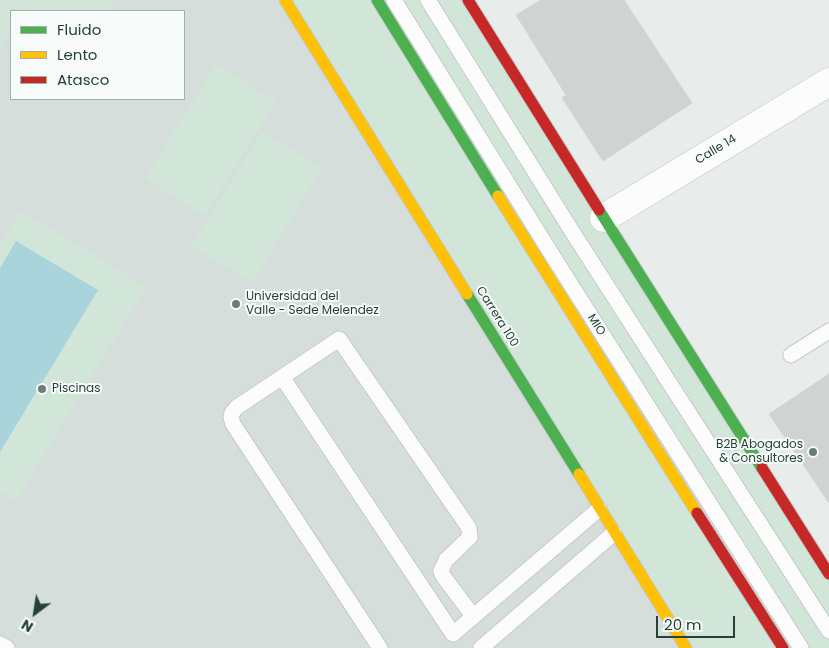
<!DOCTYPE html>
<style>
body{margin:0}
#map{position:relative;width:829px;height:648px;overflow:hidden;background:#e8edeb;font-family:Poppins,sans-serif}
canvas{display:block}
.legend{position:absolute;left:10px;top:10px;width:175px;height:90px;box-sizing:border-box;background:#f7fbf9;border:1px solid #a3b1ad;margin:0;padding:6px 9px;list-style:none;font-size:15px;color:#24423a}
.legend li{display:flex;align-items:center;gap:10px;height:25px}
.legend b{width:25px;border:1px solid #a3b1ad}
.north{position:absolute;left:10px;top:588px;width:50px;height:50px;-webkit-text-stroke:4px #f7fbf9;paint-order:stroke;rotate:211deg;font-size:14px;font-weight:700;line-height:20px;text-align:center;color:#24423a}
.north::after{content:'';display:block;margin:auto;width:18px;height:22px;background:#24423a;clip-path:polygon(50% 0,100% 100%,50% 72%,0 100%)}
.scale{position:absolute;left:656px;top:616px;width:79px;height:22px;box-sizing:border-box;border:2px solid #24423a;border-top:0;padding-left:6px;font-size:15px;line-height:18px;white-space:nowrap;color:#24423a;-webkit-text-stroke:4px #f7fbf9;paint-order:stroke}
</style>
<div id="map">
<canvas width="829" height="648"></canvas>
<ul class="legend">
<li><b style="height:6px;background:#4caf50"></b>Fluido</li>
<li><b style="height:6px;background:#ffc107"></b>Lento</li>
<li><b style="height:6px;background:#c62828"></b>Atasco</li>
</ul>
<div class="north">N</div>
<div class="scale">20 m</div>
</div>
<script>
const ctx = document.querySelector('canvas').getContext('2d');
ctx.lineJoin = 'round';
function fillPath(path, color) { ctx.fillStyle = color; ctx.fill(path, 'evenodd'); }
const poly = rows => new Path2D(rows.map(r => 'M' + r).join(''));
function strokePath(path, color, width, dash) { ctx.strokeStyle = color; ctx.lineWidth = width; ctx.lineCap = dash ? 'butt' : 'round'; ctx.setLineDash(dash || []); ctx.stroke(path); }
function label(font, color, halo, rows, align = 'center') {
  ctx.font = font + ' Poppins,sans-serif'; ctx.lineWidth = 4; ctx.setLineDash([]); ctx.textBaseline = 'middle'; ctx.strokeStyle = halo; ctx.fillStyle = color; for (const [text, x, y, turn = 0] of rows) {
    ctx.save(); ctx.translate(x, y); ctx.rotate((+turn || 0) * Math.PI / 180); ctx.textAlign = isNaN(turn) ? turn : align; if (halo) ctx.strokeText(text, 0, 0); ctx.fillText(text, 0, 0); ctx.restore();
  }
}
const built = poly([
 [0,0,285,0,686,648,0,648],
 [11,11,184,11,184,99,11,99]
]);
const green = poly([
 [0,0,30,0,23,11,11,11,11,30,0,48],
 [33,0,116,0,109,11,26,11],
 [285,0,468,0,829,574,829,648,686,648],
 [216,64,276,101,205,216,145,179],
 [262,131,322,168,252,283,191,246],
 [21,211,146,287,16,501,0,491,0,246]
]);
const water = poly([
 [16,241,98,290,0,452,0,268]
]);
const building = poly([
 [541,0,624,0,692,103,603,161,562,98,566,95,516,15,541,0],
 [829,374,829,503,769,414,829,374]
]);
const lane = poly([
 [394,0,549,250,801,648],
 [428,0,573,233,829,631],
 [791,355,829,331],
 [282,377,237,407,232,413,231,417,233,424,380,648],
 [473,616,443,576,441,571,446,560,470,537,469,528,339,339,282,377,453,634,599,509],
 [0,644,7,648],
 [481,648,614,533]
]);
const street = poly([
 [604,218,829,82]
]);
const fast = poly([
 [377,0,498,196],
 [599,210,762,468],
 [467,294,579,474]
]);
const slow = poly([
 [285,0,467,294],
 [498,196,697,513],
 [579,474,686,648]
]);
const jam = poly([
 [468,0,599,210],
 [762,468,829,574],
 [697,513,783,648]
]);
const markers = [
 [236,304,5,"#697e78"],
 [42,389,5,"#697e78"],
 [813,452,5,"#697e78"]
];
const streetNames = [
 ["Calle 14",716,150,-31],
 ["Carrera 100",497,317,58],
 ["MIO",596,325,58]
];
const poiNames = [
 ["Universidad del",246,297],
 ["Valle - Sede Melendez",246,311],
 ["Piscinas",52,389],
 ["B2B Abogados",803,445,"right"],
 ["& Consultores",803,459,"right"]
];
fillPath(built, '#d6dedb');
fillPath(green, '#d1e6d8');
fillPath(water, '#a9d4db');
fillPath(building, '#cfd4d2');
strokePath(building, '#d1d6d4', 1);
strokePath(lane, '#c5cac8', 17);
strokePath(street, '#c5cac8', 29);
strokePath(fast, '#c3ccc9', 13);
strokePath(slow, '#c3ccc9', 13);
strokePath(jam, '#c3ccc9', 13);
strokePath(lane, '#fcfcfc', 15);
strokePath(street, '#fcfcfc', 28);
strokePath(fast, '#4caf50', 11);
strokePath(slow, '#ffc107', 11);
strokePath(jam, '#c62828', 11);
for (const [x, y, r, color] of markers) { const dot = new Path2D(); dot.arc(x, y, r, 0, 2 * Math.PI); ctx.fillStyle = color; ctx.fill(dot); strokePath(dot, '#f7fbf9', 2); }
label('12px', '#24423a', '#f7fbf9', streetNames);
label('12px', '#24423a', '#f7fbf9', poiNames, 'left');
</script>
